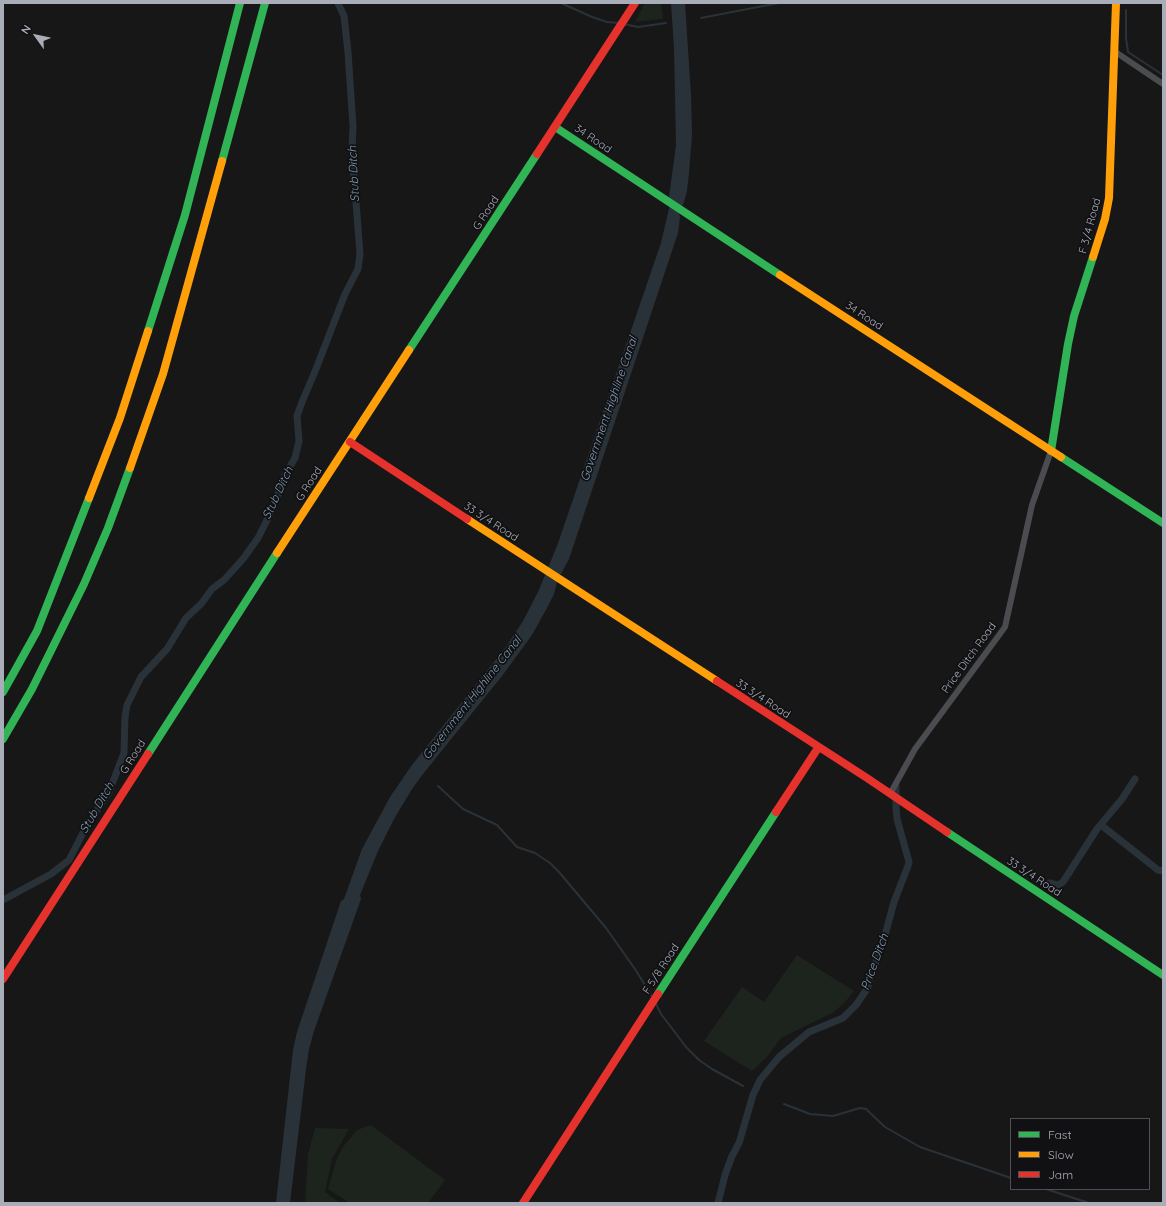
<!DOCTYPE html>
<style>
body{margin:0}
#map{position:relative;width:1166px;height:1206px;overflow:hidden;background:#171717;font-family:Quicksand,sans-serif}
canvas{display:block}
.frame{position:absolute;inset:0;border:4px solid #a8adb8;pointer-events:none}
.legend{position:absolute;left:1010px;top:1118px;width:140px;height:72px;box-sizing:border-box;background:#111113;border:1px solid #4d4f55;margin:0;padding:5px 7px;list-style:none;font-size:12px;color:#a8adb8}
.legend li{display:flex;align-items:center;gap:8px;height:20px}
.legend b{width:20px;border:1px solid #4d4f55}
.north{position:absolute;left:16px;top:16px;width:40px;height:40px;-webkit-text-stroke:3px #111113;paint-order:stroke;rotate:303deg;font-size:11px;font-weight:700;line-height:16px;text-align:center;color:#a8adb8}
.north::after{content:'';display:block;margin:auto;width:14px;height:18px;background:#a8adb8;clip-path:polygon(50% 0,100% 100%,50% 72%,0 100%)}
</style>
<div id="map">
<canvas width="1166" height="1206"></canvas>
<div class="frame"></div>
<ul class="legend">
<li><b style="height:5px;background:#30b455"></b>Fast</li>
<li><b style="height:5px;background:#ff9f0a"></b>Slow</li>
<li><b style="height:5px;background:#e5322d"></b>Jam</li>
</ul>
<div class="north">N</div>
</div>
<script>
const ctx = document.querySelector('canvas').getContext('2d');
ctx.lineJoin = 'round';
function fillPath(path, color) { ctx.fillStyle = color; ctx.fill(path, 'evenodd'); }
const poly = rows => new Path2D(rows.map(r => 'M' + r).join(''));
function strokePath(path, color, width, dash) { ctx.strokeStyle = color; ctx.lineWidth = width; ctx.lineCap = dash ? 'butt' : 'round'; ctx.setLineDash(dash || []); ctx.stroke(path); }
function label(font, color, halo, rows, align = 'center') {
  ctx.font = font + ' Quicksand,sans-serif'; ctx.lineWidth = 3.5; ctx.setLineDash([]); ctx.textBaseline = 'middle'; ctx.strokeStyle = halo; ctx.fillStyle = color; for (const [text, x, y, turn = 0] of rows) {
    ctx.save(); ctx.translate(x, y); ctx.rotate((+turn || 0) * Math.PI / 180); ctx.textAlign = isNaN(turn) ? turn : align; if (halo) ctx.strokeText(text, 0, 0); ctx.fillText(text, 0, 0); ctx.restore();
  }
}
const green = poly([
 [645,3,661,3,663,19,635,22],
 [797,955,854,991,845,1002,834,1012,781,1038,767,1057,752,1071,704,1041,742,987,764,1002],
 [371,1125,445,1180,428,1203,350,1203,328,1189,336,1161,343,1147,357,1130],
 [315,1128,349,1129,332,1159,325,1192,340,1203,305,1203,308,1154]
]);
const water = poly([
 [671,3,685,3,691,95,692,135,689,173,687,191,683,205,680,206,679,214,680,217,678,233,569,559,561,574,559,574,554,594,547,608,532,635,502,676,423,774,412,789,394,819,378,851,360,895,361,899,314,1031,309,1049,306,1069,290,1203,276,1203,293,1050,297,1032,341,901,344,899,362,849,390,797,412,765,506,647,523,621,538,592,557,546,661,243,671,200,669,197,676,145,674,48]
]);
const stream = poly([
 [525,3,530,3],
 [561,3,592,17,607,22,619,23],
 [1126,10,1126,38,1128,52,1163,75],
 [701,18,779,3],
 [624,24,638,27,666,23],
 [438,786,463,809,497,825,517,847,535,853,550,863,559,872,606,928,635,969,653,998],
 [656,1004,661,1014,674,1031,686,1047,699,1060,712,1069,743,1086],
 [784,1104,810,1114,833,1116,860,1108,866,1109,885,1127,920,1147,1011,1178],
 [1046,1189,1089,1203]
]);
const canal = poly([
 [1101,825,1158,870,1163,871],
 [1049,883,1058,885,1063,882,1097,829,1122,799,1135,779],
 [3,900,51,874,69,860,87,825,109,792,124,753,125,717,127,705,141,677,167,649,186,618,201,604,212,589,224,580,243,559,258,538,273,508,285,475,295,458,299,441,297,416,302,402,316,369,345,294,358,269,360,254,352,150,353,126,348,52,344,16,338,3],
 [718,1203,725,1175,732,1156,739,1143,753,1095,760,1080,779,1057,809,1032,843,1018,856,1005,867,989,885,935,894,902,908,866,909,862,897,819,896,807,896,787]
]);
const street = poly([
 [1114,51,1163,84],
 [890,794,915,749,1005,627,1032,505,1051,451]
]);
const fast = poly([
 [555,127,780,275],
 [222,161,265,3],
 [148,331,185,215,240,3],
 [409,350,537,154],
 [1051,451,1068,344,1074,316,1093,257],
 [1061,457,1163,523],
 [3,692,37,631,89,498],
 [3,739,32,689,84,584,108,528,130,468],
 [148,754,277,553],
 [947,832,1163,975],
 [658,994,776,812]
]);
const slow = poly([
 [1093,257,1105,219,1109,198,1116,3],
 [780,275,1061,457],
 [130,468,163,374,222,161],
 [89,498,120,418,148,331],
 [467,519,717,681],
 [277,553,409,350]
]);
const jam = poly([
 [537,154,635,3],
 [350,442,467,519],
 [717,681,867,778,947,832],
 [776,812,818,748],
 [3,979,148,754],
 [523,1203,658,994]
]);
const streetNames = [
 ["34 Road",593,139,34],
 ["G Road",486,213,-57],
 ["F 3/4 Road",1090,226,-75],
 ["34 Road",864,316,33],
 ["G Road",309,484,-57],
 ["33 3/4 Road",491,522,33],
 ["Price Ditch Road",969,658,-54],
 ["33 3/4 Road",763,699,33],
 ["G Road",133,757,-58],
 ["33 3/4 Road",1034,877,33],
 ["F 5/8 Road",661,969,-57]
];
const waterNames = [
 ["Stub Ditch",354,174,-93],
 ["Government Highline Canal",609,409,-71],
 ["Stub Ditch",278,493,-65],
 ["Government Highline Canal",472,698,-52],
 ["Stub Ditch",97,808,-60],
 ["Price Ditch",875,962,-70]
];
fillPath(green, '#1d241e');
fillPath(water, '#2a3239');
strokePath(stream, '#2a3239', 2);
strokePath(canal, '#2a3239', 7);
strokePath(street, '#4b4c50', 6);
strokePath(fast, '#30b455', 8);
strokePath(slow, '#ff9f0a', 8);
strokePath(jam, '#e5322d', 8);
label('11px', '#a8adb8', '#111113', streetNames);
label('italic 12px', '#7f9bb3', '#111113', waterNames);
</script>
